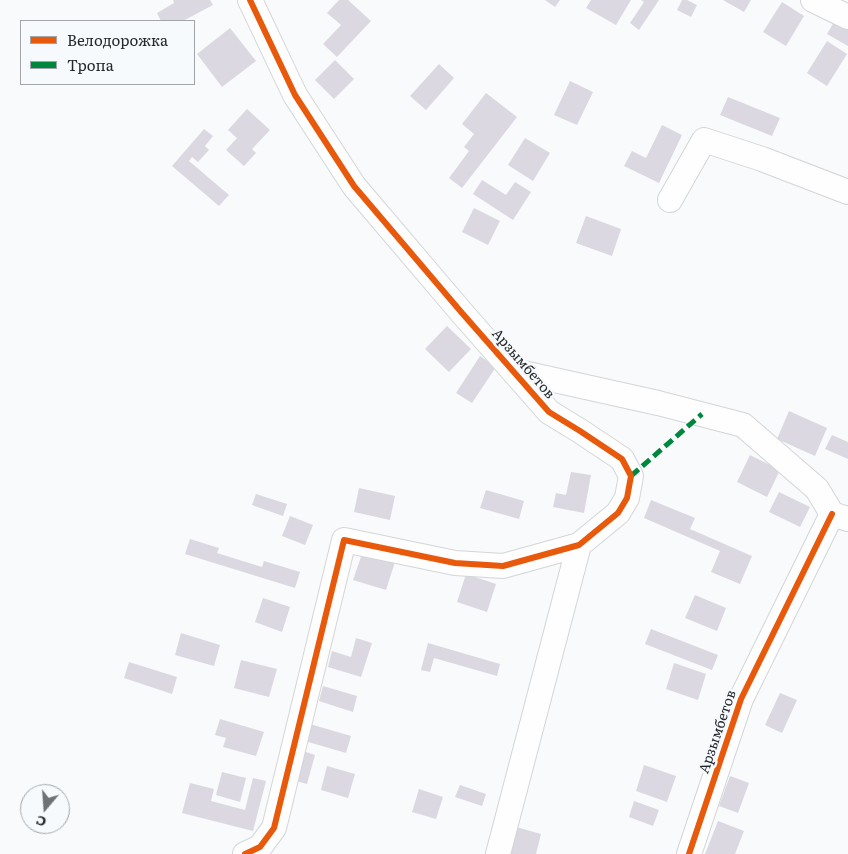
<!DOCTYPE html>
<meta charset="utf-8">
<style>
body{margin:0}
#map{position:relative;width:848px;height:854px;overflow:hidden;background:#f8fafc;font-family:Literata,serif}
canvas{display:block}
.legend{position:absolute;left:20px;top:20px;width:175px;height:65px;box-sizing:border-box;background:#f7fafd;border:1px solid #a3a6a9;margin:0;padding:6px 9px;list-style:none;font-size:15px;color:#25282b}
.legend li{display:flex;align-items:center;gap:10px;height:25px}
.legend b{width:25px;border:1px solid #a3a6a9}
.north{position:absolute;left:20px;top:784px;width:50px;height:50px;box-sizing:border-box;background:#f7fafd;border:1px solid #a3a6a9;border-radius:50%;rotate:198deg;font-size:14px;font-weight:700;line-height:20px;text-align:center;color:#25282b}
.north::after{content:'';display:block;margin:auto;width:18px;height:22px;background:#6f7274;clip-path:polygon(50% 0,100% 100%,50% 72%,0 100%)}
</style>
<div id="map">
<canvas width="848" height="854"></canvas>
<ul class="legend">
<li><b style="height:6px;background:#e8590c"></b>Велодорожка</li>
<li><b style="height:6px;background:#00873e"></b>Тропа</li>
</ul>
<div class="north">С</div>
</div>
<script>
const ctx = document.querySelector('canvas').getContext('2d');
ctx.lineJoin = 'round';
function fillPath(path, color) { ctx.fillStyle = color; ctx.fill(path, 'evenodd'); }
const poly = rows => new Path2D(rows.map(r => 'M' + r).join(''));
function strokePath(path, color, width, dash) { ctx.strokeStyle = color; ctx.lineWidth = width; ctx.lineCap = dash ? 'butt' : 'round'; ctx.setLineDash(dash || []); ctx.stroke(path); }
function label(font, color, halo, rows, align = 'center') {
  ctx.font = font + ' Literata,serif'; ctx.lineWidth = 5; ctx.setLineDash([]); ctx.textBaseline = 'middle'; ctx.strokeStyle = halo; ctx.fillStyle = color; for (const [text, x, y, turn = 0] of rows) {
    ctx.save(); ctx.translate(x, y); ctx.rotate((+turn || 0) * Math.PI / 180); ctx.textAlign = isNaN(turn) ? turn : align; if (halo) ctx.strokeText(text, 0, 0); ctx.fillText(text, 0, 0); ctx.restore();
  }
}
const building = poly([
 [173,0,210,0,213,5,183,21,161,21,157,13,174,3],
 [339,0,348,0,371,21,337,57,323,44,341,25,327,13],
 [545,0,560,0,555,7],
 [591,0,631,0,616,25,586,8],
 [641,0,659,0,639,30,630,23,644,2],
 [682,0,687,0,697,5,691,17,677,10],
 [723,0,751,0,744,12],
 [782,2,804,16,786,46,763,32],
 [835,20,848,27,848,46,827,34],
 [230,28,256,61,222,87,197,54],
 [827,41,847,54,827,86,807,73],
 [335,60,354,79,334,99,315,80],
 [439,64,454,78,426,110,410,96],
 [570,81,593,92,577,125,554,115],
 [486,93,517,117,462,188,449,178,469,151,464,147,474,134,462,124],
 [728,97,780,118,772,136,720,115],
 [247,109,270,130,252,149,256,153,244,166,226,150,237,138,228,130],
 [662,125,682,135,659,183,624,166,632,151,646,158],
 [204,129,213,136,205,146,209,150,198,162,192,157,189,161,229,195,219,206,172,166],
 [525,138,550,153,533,181,508,165],
 [482,180,506,195,515,182,531,192,513,220,473,194],
 [474,208,500,221,488,245,462,232],
 [586,216,621,229,612,256,576,243],
 [447,326,471,349,449,372,425,349],
 [480,356,496,367,472,403,456,393],
 [789,411,827,428,815,456,777,439],
 [832,435,848,442,848,459,825,449],
 [750,455,780,470,767,497,737,482],
 [571,472,591,475,584,513,553,507,556,493,566,495],
 [359,488,395,496,390,520,354,512],
 [486,490,524,501,519,519,480,508],
 [779,492,810,507,800,527,769,512],
 [256,494,287,504,283,516,252,505],
 [651,500,695,518,690,529,752,556,740,584,711,572,720,551,644,518],
 [290,516,313,525,305,545,282,536],
 [190,539,219,548,217,553,262,567,264,561,300,572,295,588,185,554],
 [363,551,395,562,386,590,353,580],
 [466,574,496,584,487,612,457,602],
 [695,595,726,608,717,631,685,618],
 [263,598,290,607,282,632,255,622],
 [651,629,718,655,712,670,645,644],
 [181,633,220,645,214,666,175,655],
 [356,638,372,643,361,677,328,667,332,651,351,657],
 [428,643,500,664,497,676,434,658,430,672,421,670],
 [241,660,277,669,269,697,234,688],
 [129,662,177,677,172,694,124,678],
 [674,663,706,674,698,700,666,689],
 [323,686,357,696,353,712,319,701],
 [780,693,797,700,782,733,765,725],
 [220,719,264,732,256,756,223,747,226,738,215,735],
 [310,724,351,736,346,753,305,741],
 [300,750,315,755,307,784,292,780],
 [644,765,676,776,667,802,636,791],
 [327,766,355,774,348,798,321,790],
 [222,772,246,778,240,802,216,795],
 [730,776,749,783,738,813,719,806],
 [253,778,266,781,253,831,182,813,190,783,214,789,211,801,245,810],
 [460,785,486,794,482,806,455,797],
 [419,789,443,797,436,819,412,812],
 [634,801,659,810,653,826,629,817],
 [718,821,744,831,735,854,705,854],
 [509,825,541,834,536,854,502,854]
]);
const minor = poly([
 [813,0,848,17],
 [670,200,704,140,762,159,848,192],
 [514,371,658,403,743,425,817,489,832,514,848,519],
 [245,854,260,847,274,828,344,540,455,563,503,566,579,545,618,513,627,498,631,476,622,459,580,431,549,412,462,313,354,186,295,95,250,0],
 [498,854,579,545],
 [689,854,741,699,832,514]
]);
const quiet = poly([
 [631,476,702,414]
]);
const cycleway = poly([
 [245,854,260,847,274,828,344,540,455,563,503,566,579,545,618,513,627,498,631,476,622,459,580,431,549,412,462,313,354,186,295,95,250,0],
 [689,854,741,699,832,514]
]);
const streetNames = [
 ["Арзымбетов",523,364,49],
 ["Арзымбетов",718,732,-71]
];
fillPath(building, '#dbd8e1');
strokePath(minor, '#d3d5d7', 26);
strokePath(minor, '#fefeff', 24);
strokePath(quiet, '#00873e', 5, [10, 5]);
strokePath(cycleway, '#e8590c', 6);
label('14px', '#25282b', '#f7fafd', streetNames);
</script>
